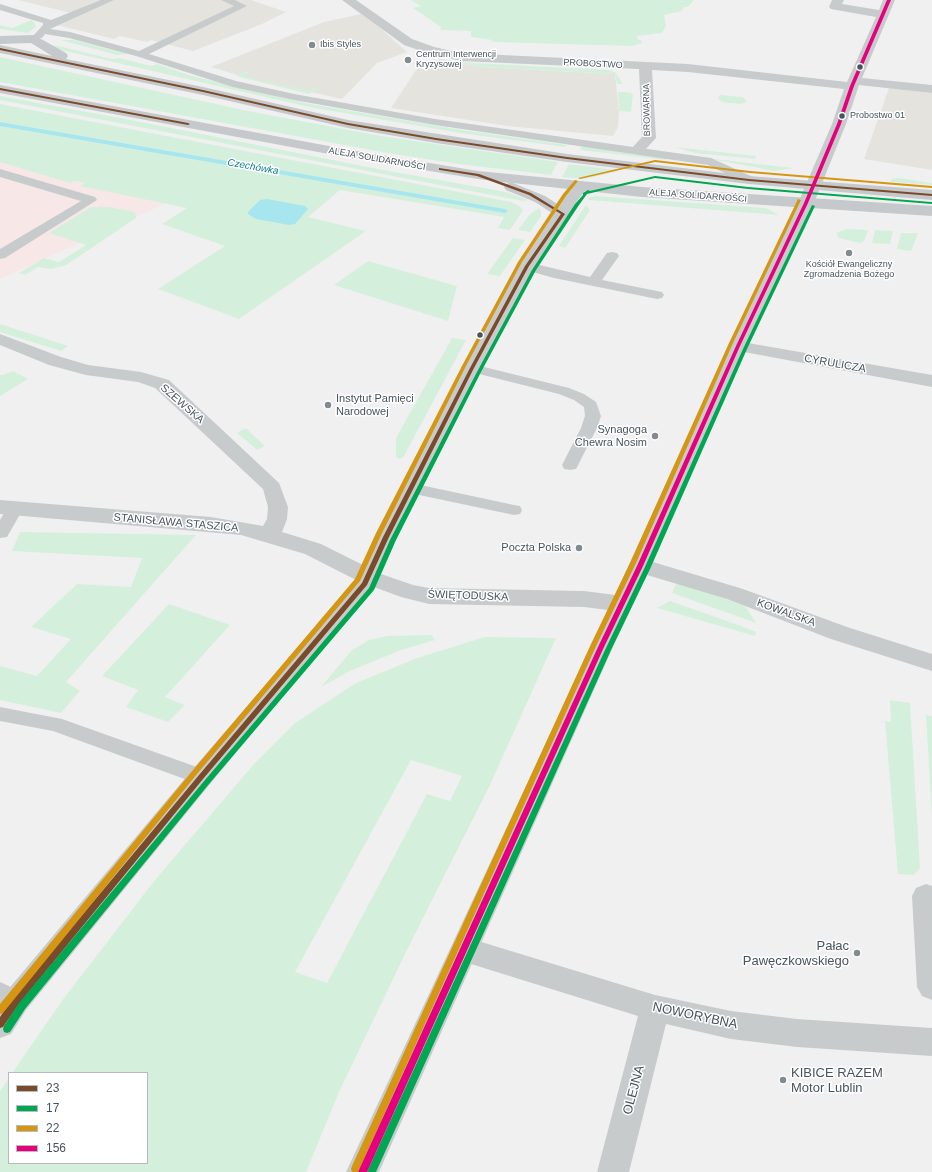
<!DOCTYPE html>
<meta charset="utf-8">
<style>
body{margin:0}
#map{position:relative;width:932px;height:1172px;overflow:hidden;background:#f1f0f0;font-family:Helvetica,sans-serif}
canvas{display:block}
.legend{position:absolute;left:8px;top:1072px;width:140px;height:92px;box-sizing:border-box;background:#fff;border:1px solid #b5bbbe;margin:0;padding:5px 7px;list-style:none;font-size:12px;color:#47545d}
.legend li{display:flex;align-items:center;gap:8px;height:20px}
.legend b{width:20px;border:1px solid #b5bbbe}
</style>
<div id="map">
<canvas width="932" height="1172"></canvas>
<ul class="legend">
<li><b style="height:5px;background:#7a4b2a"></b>23</li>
<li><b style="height:5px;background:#00a651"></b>17</li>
<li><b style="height:5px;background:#d49613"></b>22</li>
<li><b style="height:5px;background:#e5007d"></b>156</li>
</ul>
</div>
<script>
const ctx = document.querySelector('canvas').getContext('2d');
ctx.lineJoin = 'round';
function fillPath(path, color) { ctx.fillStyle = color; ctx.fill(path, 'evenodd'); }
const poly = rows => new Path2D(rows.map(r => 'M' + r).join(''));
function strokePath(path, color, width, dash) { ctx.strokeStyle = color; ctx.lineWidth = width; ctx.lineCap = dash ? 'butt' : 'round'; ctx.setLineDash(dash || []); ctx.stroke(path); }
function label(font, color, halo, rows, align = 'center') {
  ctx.font = font + ' Helvetica,sans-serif'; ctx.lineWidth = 3; ctx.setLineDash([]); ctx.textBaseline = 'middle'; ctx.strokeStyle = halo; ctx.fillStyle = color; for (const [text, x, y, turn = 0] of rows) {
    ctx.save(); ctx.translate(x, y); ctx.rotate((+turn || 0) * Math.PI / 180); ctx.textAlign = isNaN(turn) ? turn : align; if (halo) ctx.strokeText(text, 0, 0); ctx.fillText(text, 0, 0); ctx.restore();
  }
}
const commercial = poly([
 [18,0,251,0,286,12,262,24,193,51,151,40,147,42,120,36,114,39,57,25,71,13],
 [361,14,378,26,407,52,377,63,342,99,244,77,211,67,324,22],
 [440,59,481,67,615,74,619,112,618,127,613,136,507,126,391,108,422,61,433,62],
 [889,88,932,93,932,170,864,159]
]);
const medical = poly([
 [0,152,186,194,0,279]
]);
const green = poly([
 [411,0,694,0,688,7,684,7,682,11,664,15,666,26,662,33,637,36,638,40,641,40,642,43,632,46,494,42,488,39,471,37,471,31,440,30,441,27,413,8,421,6],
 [31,20,35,23,36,27,28,33,0,29,0,25,12,28],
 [60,40,74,40,128,54,117,55],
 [54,45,112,59,119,58,151,66,157,64,192,76,310,104,462,130,567,145,565,147,460,133,309,107,61,50,53,47],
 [0,57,248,111,381,136,558,162,551,175,458,164,388,153,0,82],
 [440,59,473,63,608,70,615,72,623,84,617,84,615,74,481,67],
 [246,71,250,72,244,76,309,91,316,87,318,89,309,94,227,74,237,76],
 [618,92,627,92,633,94,631,112,619,111],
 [720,95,743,97,747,102,740,104,722,102,718,98],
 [0,96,126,119,378,169,506,192,528,200,523,201,393,176,0,100],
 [0,104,511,202,519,206,523,210,510,230,498,228,504,217,340,190,308,217,366,231,239,319,158,289,225,246,162,224,187,208,80,186,85,183,75,181,70,183,0,162],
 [582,146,667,157,666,160,580,150],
 [674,147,756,156,755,159,695,153],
 [706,158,793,168,775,171],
 [569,164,616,170,618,171,585,179,562,177],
 [899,178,932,183,932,185,890,182,892,179],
 [595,196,766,208,779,215,589,200,588,198],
 [586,205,590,210,565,248,559,246],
 [91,207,108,207,131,211,135,213,136,218,66,265,51,269,38,267,25,275,19,273,44,258,59,262,86,245,49,233],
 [539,208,541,212,541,216,530,232,518,230,530,214],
 [847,229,868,230,864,241,860,243,839,238,836,233],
 [875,230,893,231,890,244,872,243],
 [901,233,918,233,911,251,897,249],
 [513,238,525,240,500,276,487,274],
 [368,261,457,286,448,321,334,285],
 [0,324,68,346,61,351,0,332],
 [452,338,466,340,403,458,399,459,396,457,396,438],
 [13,371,28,379,0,396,0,375,3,375],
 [246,428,250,432,265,446,257,450,237,433],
 [20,532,196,535,66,682,80,691,61,713,0,700,0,666,37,676,71,639,31,627,77,584,131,587,142,558,12,551],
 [682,583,745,606,756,623,672,593,676,584],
 [670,601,741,626,756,632,755,636,657,608],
 [169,604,230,625,165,697,185,705,168,722,126,707,138,690,102,676],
 [431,635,435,640,401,650,350,671,321,687,351,651,369,640,387,636],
 [485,637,556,638,490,785,405,954,339,1092,306,1172,0,1172,0,1091,9,1078,9,1163,147,1163,147,1073,12,1073,64,998,155,880,254,764,295,723,356,683,417,658],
 [411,760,462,776,450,801,427,794,327,983,295,972],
 [890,700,910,703,920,868,914,875,898,874,885,721,891,722],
 [926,715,932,716,932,817]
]);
const water = poly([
 [267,199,305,206,308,209,295,224,289,225,256,219,248,214,248,212,260,200]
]);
const stream = poly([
 [0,122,505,209,508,211,505,213,0,126,0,122]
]);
const service = poly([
 [101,0,114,0,50,29,70,32,139,51,234,6,221,0,235,0,247,6,149,54,236,81,294,94,435,119,711,158,753,177,755,180,753,183,745,183,708,165,435,125,294,100,233,87,136,56,69,38,45,34,42,38,34,38,33,36,43,25,43,23,0,10,0,4,51,20,101,0],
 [0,169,95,197,97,200,5,258,0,259,0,249,81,201,0,177,0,169],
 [612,252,617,253,619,256,602,280,662,292,664,295,662,298,657,299,554,278,522,269,520,266,522,263,527,262,590,277,607,253,612,252],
 [472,364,569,388,584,394,596,402,601,416,597,428,576,469,570,470,564,469,562,465,581,428,585,416,584,407,574,400,559,394,467,371,465,368,467,365,472,364],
 [411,483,514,505,520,506,522,510,520,514,514,515,405,492,403,488,405,484,411,483],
 [15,504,21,505,23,509,7,537,0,538,0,520,9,505,15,504],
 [0,707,62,719,208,771,211,777,208,783,201,785,53,731,0,721,0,707],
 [0,982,24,993,28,1001,24,1009,16,1012,0,1005,0,982]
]);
const pedestrian = poly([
 [926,884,932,886,932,1000,922,996,917,987,912,896,916,888,926,884],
 [465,937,655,995,731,1011,797,1019,932,1028,932,1056,797,1047,731,1039,666,1024,629,1172,597,1172,638,1016,455,959,451,950,455,941,465,937]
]);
const minor = poly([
 [342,0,356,0,412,39,434,47,461,53,688,64,847,82,876,17,831,9,829,7,832,0,844,0,842,4,879,10,883,0,895,0,862,78,932,85,932,93,859,85,846,124,814,203,748,343,932,375,932,387,744,352,653,562,743,589,847,627,932,654,932,671,831,639,727,599,647,575,613,647,379,1172,346,1172,608,610,584,607,429,604,401,597,374,587,210,784,26,1010,11,1034,0,1038,0,999,6,992,192,770,356,580,305,554,241,535,0,514,0,500,211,517,263,526,267,519,268,507,263,489,155,388,138,382,86,375,49,365,0,345,0,334,61,357,88,365,141,372,169,380,279,483,288,507,287,519,282,532,321,544,363,565,463,368,519,266,566,196,577,183,587,183,589,186,577,201,535,266,481,368,397,537,381,574,413,585,429,588,584,591,615,595,729,346,798,203,832,124,844,89,688,72,652,70,656,138,643,152,638,153,633,152,631,149,642,137,639,69,461,61,430,54,404,45,342,0]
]);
const primary = poly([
 [34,35,66,53,68,56,66,59,203,87,348,120,567,154,749,176,932,190,932,200,749,184,567,162,436,143,348,128,203,95,0,53,0,45,52,56,31,43,0,44,0,36,34,35],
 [0,85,345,149,478,171,642,187,932,206,932,216,642,197,513,183,545,196,568,211,571,214,568,217,563,219,558,217,535,202,506,190,504,187,506,184,510,183,478,179,345,157,0,93,0,85]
]);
const bus1 = poly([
 [0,48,203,90,348,123,436,138,567,157,749,179,932,194,932,196,749,181,567,159,436,140,348,125,203,92,0,50,0,48],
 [0,88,188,123,190,124,188,125,0,90,0,88],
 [439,168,479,174,531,193,565,214,529,266,474,368,389,537,367,585,203,779,19,1004,3,1027,0,1028,0,1017,13,998,199,775,362,583,383,537,470,368,525,266,561,214,529,195,477,176,440,170,439,170,439,168]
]);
const bus2 = poly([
 [655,176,748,187,931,202,932,202,932,204,748,189,655,178,587,194,579,205,536,270,481,372,396,540,374,590,209,784,25,1009,10,1032,7,1033,4,1032,3,1029,4,1026,19,1003,205,780,369,588,390,540,477,372,532,270,575,204,583,195,583,193,588,190,590,191,655,176],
 [812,205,815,206,747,349,650,569,611,650,376,1172,367,1172,605,650,644,569,743,349,812,205]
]);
const bus3 = poly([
 [655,160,750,171,932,186,932,188,750,173,655,162,580,179,578,178,655,160],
 [575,180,578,181,566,196,522,262,467,364,382,533,360,581,197,774,3,1013,0,1014,0,1004,193,770,355,579,376,533,463,364,518,262,563,194,575,180],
 [798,199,801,200,733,343,636,563,597,644,358,1172,352,1172,351,1169,352,1166,591,644,630,563,729,343,798,199]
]);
const bus4 = poly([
 [887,0,891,0,854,86,841,124,808,203,740,346,643,566,604,647,367,1172,358,1172,598,647,637,566,736,346,804,203,837,124,850,86,887,0]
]);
const markers = [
 [312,45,4,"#828b90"],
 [408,60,4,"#828b90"],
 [860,67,3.5,"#47545d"],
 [842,116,3.5,"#47545d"],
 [849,253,4,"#828b90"],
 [480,335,3.5,"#47545d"],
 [328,405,4,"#828b90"],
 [655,436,4,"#828b90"],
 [579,548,4,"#828b90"],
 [857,953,4,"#828b90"],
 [783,1080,4,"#828b90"]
];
const farPoinames = [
 ["Ibis Styles",320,45],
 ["Centrum Interwencji",416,55],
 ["Kryzysowej",416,65],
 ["Kościół Ewangeliczny",849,265,"center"],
 ["Zgromadzenia Bożego",849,275,"center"]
];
const farStreetnames = [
 ["PROBOSTWO",593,64,3],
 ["BROWARNA",647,110,-91],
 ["ALEJA SOLIDARNOŚCI",377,159,10],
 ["ALEJA SOLIDARNOŚCI",698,196,4]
];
const farBusnames = [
 ["Probostwo 01",850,116]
];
const farWaternames = [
 ["Czechówka",253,167,10]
];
const streetNames = [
 ["CYRULICZA",835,364,10],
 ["SZEWSKA",182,404,41],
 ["STANISŁAWA STASZICA",176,523,5],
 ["ŚWIĘTODUSKA",468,596,2],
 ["KOWALSKA",786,613,20]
];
const poiNames = [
 ["Instytut Pamięci",336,399,"left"],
 ["Narodowej",336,412,"left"],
 ["Synagoga",647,430],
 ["Chewra Nosim",647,443],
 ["Poczta Polska",571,548]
];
const nearPoinames = [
 ["Pałac",849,946],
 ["Pawęczkowskiego",849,961],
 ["KIBICE RAZEM",791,1073,"left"],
 ["Motor Lublin",791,1088,"left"]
];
const nearStreetnames = [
 ["NOWORYBNA",695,1016,12],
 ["OLEJNA",634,1090,-75]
];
fillPath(commercial, '#e5e3de');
fillPath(medical, '#f7e7e7');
fillPath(green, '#d4f0dc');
fillPath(water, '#a8e6ef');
fillPath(stream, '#a8e6ef');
fillPath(service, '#c7cbcc');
fillPath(pedestrian, '#c7cbcc');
fillPath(minor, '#c7cbcc');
fillPath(primary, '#c5c9cb');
fillPath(bus1, '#7a4b2a');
fillPath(bus2, '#00a651');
fillPath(bus3, '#d49613');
fillPath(bus4, '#e5007d');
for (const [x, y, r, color] of markers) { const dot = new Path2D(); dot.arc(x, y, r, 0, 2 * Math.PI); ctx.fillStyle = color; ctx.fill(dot); strokePath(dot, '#fff', 1.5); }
label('9px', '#47545d', '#fff', farPoinames, 'left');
label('9px', '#47545d', '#fff', farStreetnames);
label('9px', '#47545d', '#fff', farBusnames, 'left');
label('italic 10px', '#0b7d8f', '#fff', farWaternames);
label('11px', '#47545d', '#fff', streetNames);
label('11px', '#47545d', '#fff', poiNames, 'right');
label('13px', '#47545d', '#fff', nearPoinames, 'right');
label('13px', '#47545d', '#fff', nearStreetnames);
</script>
